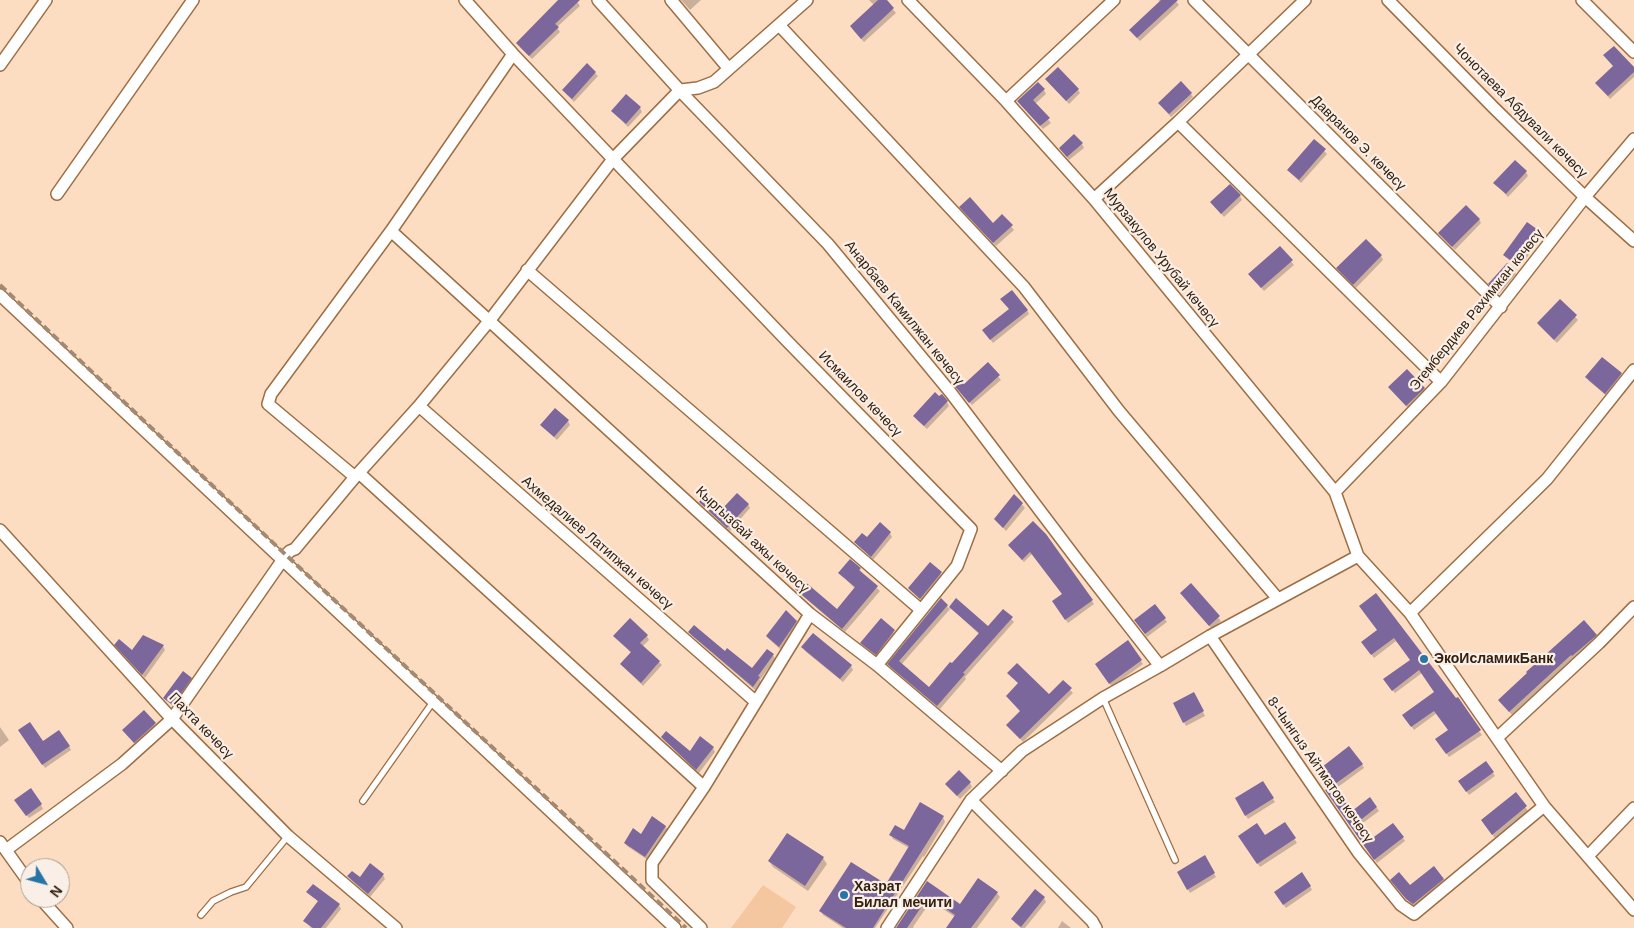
<!DOCTYPE html>
<meta charset="utf-8">
<style>
body{margin:0}
#map{position:relative;width:1634px;height:928px;overflow:hidden;background:#fdddc2;font-family:Helvetica,sans-serif}
canvas{display:block}
.north{position:absolute;left:20px;top:858px;width:50px;height:50px;box-sizing:border-box;background:#f9efe6;border:1px solid #ab9d90;border-radius:50%;rotate:127deg;font-size:14px;font-weight:700;line-height:20px;text-align:center;color:#352110}
.north::after{content:'';display:block;margin:auto;width:18px;height:22px;background:#2774a6;clip-path:polygon(50% 0,100% 100%,50% 72%,0 100%)}
</style>
<div id="map">
<canvas width="1634" height="928"></canvas>
<div class="north">N</div>
</div>
<script>
const ctx = document.querySelector('canvas').getContext('2d');
ctx.lineJoin = 'round';
function fillPath(path, color) { ctx.fillStyle = color; ctx.fill(path, 'evenodd'); }
const poly = rows => new Path2D(rows.map(r => 'M' + r).join(''));
function strokePath(path, color, width, dash) { ctx.strokeStyle = color; ctx.lineWidth = width; ctx.lineCap = dash ? 'butt' : 'round'; ctx.setLineDash(dash || []); ctx.stroke(path); }
function label(font, color, halo, rows, align = 'center') {
  ctx.font = font + ' Helvetica,sans-serif'; ctx.lineWidth = 4.5; ctx.setLineDash([]); ctx.textBaseline = 'middle'; ctx.strokeStyle = halo; ctx.fillStyle = color; for (const [text, x, y, turn = 0] of rows) {
    ctx.save(); ctx.translate(x, y); ctx.rotate((+turn || 0) * Math.PI / 180); ctx.textAlign = isNaN(turn) ? turn : align; if (halo) ctx.strokeText(text, 0, 0); ctx.fillText(text, 0, 0); ctx.restore();
  }
}
const green = poly([
 [763,885,796,907,782,928,731,928]
]);
const shadow = poly([
 [560,0,576,0,580,6,557,27,560,32,532,59,520,47],
 [681,0,701,0,690,10],
 [869,0,885,0,896,13,864,42,853,30,874,5],
 [1159,0,1175,0,1179,5,1140,41,1133,34,1160,2],
 [1634,69,1634,77,1610,99,1599,87],
 [595,73,598,76,574,102,566,94,564,90],
 [1049,83,1078,90,1080,93,1069,104],
 [1044,90,1046,94,1035,104,1051,123,1043,129,1021,105],
 [1191,94,1193,97,1171,117,1162,107],
 [640,108,642,112,628,127,612,111],
 [1314,140,1327,154,1301,183,1288,170],
 [1082,144,1084,148,1069,160,1060,149],
 [1526,172,1528,176,1508,197,1495,183],
 [1240,196,1242,200,1224,217,1214,206],
 [963,211,993,224,1002,215,1014,230,996,246],
 [1479,219,1481,223,1455,250,1440,234],
 [1540,233,1542,237,1519,268,1507,258,1505,255],
 [1280,248,1294,265,1264,291,1252,278],
 [1381,256,1383,260,1356,288,1340,272],
 [1514,270,1516,274,1499,294,1490,284],
 [1560,301,1578,320,1557,343,1538,324],
 [1027,310,1029,314,993,343,986,334],
 [988,364,1001,380,972,405,957,388,963,385,964,386],
 [1621,374,1623,378,1608,397,1589,381,1587,377],
 [1389,387,1424,388,1426,392,1409,409],
 [947,402,949,406,927,429,917,420],
 [568,421,570,425,557,440,541,425],
 [1014,495,1025,508,1006,531,995,519],
 [700,502,723,510,748,504,750,508,730,531],
 [890,533,892,537,873,560,856,542],
 [1045,534,1094,604,1068,623,1056,605,1063,595,1032,554,1024,562,1009,546],
 [930,564,943,577,923,602,909,589],
 [860,569,861,574,880,591,845,632,799,593,797,589,837,611,855,589,840,573],
 [1191,585,1221,621,1212,629,1184,597],
 [1376,595,1482,735,1449,757,1439,743,1449,731,1437,713,1414,730,1406,719,1436,692,1422,673,1395,693,1387,683,1411,660,1396,641,1374,658,1365,646,1378,631],
 [956,600,988,628,1003,610,1014,622,965,677,966,679,940,709,891,668,889,664,947,606,949,609],
 [951,608,979,634,929,689,901,665],
 [1165,619,1167,622,1147,637,1138,624],
 [881,620,896,635,878,658,864,646,861,643],
 [796,622,798,625,781,650,770,640,767,637],
 [689,632,752,670,773,655,775,659,760,680,761,682,755,690,692,636],
 [1596,635,1598,639,1575,659,1574,658,1512,715,1502,703],
 [615,636,647,636,649,640,643,646,662,665,643,686,621,664,631,653],
 [163,646,165,650,145,678,118,649,132,652],
 [803,647,851,666,853,670,843,682,805,651],
 [1141,661,1143,664,1112,687,1099,668],
 [1009,673,1050,696,1063,682,1073,693,1023,742,1008,725,1021,712,1007,696,1019,684],
 [191,678,193,682,175,708,167,701,164,698],
 [1194,694,1205,716,1186,726,1174,704],
 [144,712,157,728,137,746,126,733],
 [0,727,9,740,0,747],
 [22,734,43,743,69,746,71,750,45,768],
 [662,738,690,753,713,748,715,752,699,773],
 [1362,764,1364,768,1338,787,1325,771],
 [1493,773,1495,776,1469,795,1462,785],
 [970,783,972,787,960,799,946,784],
 [1263,783,1275,802,1248,819,1236,799],
 [1329,794,1352,812,1376,807,1379,811,1359,826,1371,841,1403,838,1405,841,1377,863],
 [1516,794,1528,811,1495,838,1484,824],
 [18,804,41,805,43,809,29,818],
 [943,817,945,822,924,857,923,856,875,928,843,928,823,915,821,911,886,886,909,848,893,839,891,835,904,832],
 [1285,823,1297,843,1260,867,1240,836,1265,837],
 [665,826,668,830,648,860,627,846,625,843],
 [1204,857,1216,877,1190,893,1178,872],
 [823,858,827,864,808,891,773,867,769,861],
 [1434,867,1446,883,1416,908,1410,903,1394,884,1409,887],
 [383,875,385,879,370,897,351,880,349,877,360,879],
 [927,883,960,905,997,893,1000,897,977,928,948,928,955,917,931,901,913,927,914,928,897,928],
 [1310,886,1312,890,1286,908,1277,896],
 [308,892,339,905,341,909,326,928,311,928,305,921,319,902],
 [1044,898,1046,902,1025,928,1021,928,1015,923,1013,919],
 [1062,921,1071,928,1058,928]
]);
const building = poly([
 [558,0,580,0,555,24,559,27,529,56,516,43],
 [878,0,887,0,894,8,861,39,850,26],
 [1161,0,1178,0,1137,38,1129,30],
 [1614,46,1634,67,1634,72,1608,96,1595,83,1613,66,1603,55],
 [587,63,596,72,572,99,562,90],
 [1058,67,1079,89,1066,101,1045,79],
 [1181,81,1192,93,1169,114,1158,103],
 [1038,82,1045,89,1033,100,1050,118,1040,126,1017,101],
 [626,94,641,107,626,124,611,111],
 [1074,134,1083,143,1067,157,1059,148],
 [1314,139,1326,149,1299,180,1287,170],
 [1515,160,1527,171,1506,194,1493,183],
 [1230,184,1241,195,1221,214,1210,202],
 [970,197,993,223,1002,214,1013,225,993,243,959,207],
 [1466,205,1480,219,1452,247,1438,233],
 [1527,222,1541,232,1517,265,1503,255],
 [1366,239,1382,255,1353,285,1336,268],
 [1280,246,1293,260,1261,288,1248,274],
 [1507,263,1515,270,1496,291,1488,284],
 [1012,290,1028,310,990,340,982,330,1009,309,1000,299],
 [1560,299,1577,315,1554,340,1537,323],
 [1602,357,1622,373,1605,394,1585,377],
 [988,362,1000,375,969,403,953,384,959,379,964,384,963,385],
 [1407,369,1425,388,1406,406,1388,387],
 [935,392,939,396,942,394,948,401,924,426,913,416],
 [555,408,569,420,554,437,540,425],
 [737,493,749,504,727,528,699,502,706,494,723,508],
 [1014,494,1023,503,1003,528,994,519],
 [1033,521,1046,534,1093,600,1065,620,1052,601,1062,594,1030,552,1022,560,1008,545],
 [880,522,891,532,871,557,854,542,862,533,867,537],
 [850,559,861,568,859,570,878,586,842,629,795,589,803,580,837,609,855,587,838,573],
 [930,562,942,572,920,599,908,588],
 [1191,583,1220,616,1209,626,1180,593],
 [1376,593,1456,698,1458,697,1481,730,1446,754,1435,739,1448,730,1434,711,1411,727,1402,715,1434,692,1419,670,1392,691,1383,679,1410,660,1394,638,1371,655,1361,642,1377,630,1359,606],
 [941,598,948,605,899,661,929,687,950,662,952,663,979,633,949,607,956,598,988,626,1003,609,1013,617,963,673,965,674,937,706,887,664],
 [1155,604,1166,618,1145,634,1134,620],
 [786,610,797,621,779,647,766,636],
 [630,618,648,635,640,643,660,661,641,683,620,664,631,652,613,636],
 [881,618,895,630,876,655,860,643],
 [1584,620,1597,635,1572,656,1571,655,1509,712,1498,700,1527,673,1526,672],
 [694,625,725,651,727,648,752,668,767,649,774,654,758,676,760,677,753,687,688,632],
 [813,633,852,665,840,679,801,647],
 [143,635,164,645,142,675,114,645,119,639,132,650],
 [1128,640,1142,660,1109,684,1095,664],
 [1017,663,1049,694,1063,680,1072,688,1020,739,1006,725,1020,711,1006,696,1018,683,1007,673],
 [183,671,192,678,173,705,163,698],
 [1194,692,1204,711,1183,723,1173,703],
 [144,710,156,723,134,743,122,730],
 [30,722,43,741,59,730,70,746,42,765,18,730],
 [666,731,690,751,700,736,714,747,696,770,661,737],
 [1349,746,1363,764,1335,784,1322,767],
 [1486,761,1494,772,1466,792,1458,781],
 [959,770,971,782,957,796,945,784],
 [1263,781,1274,798,1245,816,1235,798],
 [1332,785,1352,811,1370,797,1377,807,1358,822,1371,839,1393,823,1404,837,1374,860,1325,790],
 [31,788,42,804,26,816,14,800],
 [1516,792,1527,806,1492,835,1481,820],
 [920,802,944,816,873,928,846,928,819,911,851,862,886,884,909,846,889,835,895,825,904,830],
 [652,816,666,826,645,857,624,843,633,828,641,834],
 [1285,822,1296,838,1257,864,1238,836,1257,823,1265,835],
 [787,833,824,857,805,886,768,861],
 [1205,855,1215,873,1187,890,1177,872],
 [370,863,384,874,368,894,347,876,352,871,360,877],
 [1434,866,1444,879,1413,904,1406,899,1390,880,1399,872,1410,885],
 [1302,872,1311,886,1283,905,1274,892],
 [978,878,998,892,971,928,946,928,955,915,928,897,907,928,896,928,927,881,960,904],
 [313,884,340,904,321,928,313,928,303,921,318,901,306,892],
 [1035,889,1045,897,1021,927,1011,919]
]);
const lane = poly([
 [1103,698,1175,860],
 [363,801,433,702],
 [201,915,213,901,231,892,246,887,288,836]
]);
const street = poly([
 [465,0,513,54,613,159,789,343,971,529,957,566,877,665],
 [598,0,684,95,828,244,951,393,1078,561,1160,666],
 [671,0,729,69],
 [908,0,1006,101,1094,199,1335,492,1358,556,1410,613,1544,806,1634,910],
 [1194,0,1501,307],
 [1388,0,1494,108,1585,197,1634,241],
 [1582,0,1634,52],
 [779,25,1024,287,1119,411,1278,599],
 [0,65,46,0],
 [1006,101,1114,0],
 [1178,122,1441,382],
 [57,194,193,0],
 [1094,199,1178,122,1305,0],
 [391,231,810,614,877,665,1002,771],
 [527,270,921,610],
 [0,295,675,928],
 [419,406,756,702],
 [359,473,704,787],
 [355,477,268,404,271,394,391,231,513,54],
 [1335,492,1441,382,1585,197,1634,139],
 [0,530,172,719,288,836,396,928],
 [1410,613,1547,479,1634,370],
 [1210,636,1358,852,1401,905,1414,914,1544,806],
 [1497,738,1599,643,1634,607],
 [971,800,1092,921,1096,928],
 [0,842,30,884],
 [6,850,122,764,172,719,286,555,290,551,295,549,355,477,419,406,490,320,613,159,680,90,698,88,714,82,807,0],
 [1588,856,1634,808],
 [40,898,67,928],
 [701,928,652,880,652,863,704,787,810,614],
 [887,928,971,800,1022,751,1103,698,1160,666,1210,636,1358,556]
]);
const rail = poly([
 [0,285,286,555,686,928]
]);
const markers = [
 [1424,659,5,"#2774a6"],
 [844,895,5,"#2774a6"]
];
const streetNames = [
 ["Чонотаева Абдували көчөсү",1520,111,45],
 ["Давранов Э. көчөсү",1358,143,45],
 ["Мурзакулов Урубай көчөсү",1161,258,51],
 ["Эгембердиев Рахимжан көчөсү",1477,310,-51],
 ["Анарбаев Камилжан көчөсү",904,313,51],
 ["Исмаилов көчөсү",860,394,46],
 ["Кыргызбай ажы көчөсү",752,540,43],
 ["Ахмедалиев Латипжан көчөсү",597,543,41],
 ["Пахта көчөсү",201,726,46],
 ["8-Чынгыз Айтматов көчөсү",1320,770,55]
];
const poiNames = [
 ["ЭкоИсламикБанк",1434,659],
 ["Хазрат",854,887],
 ["Билал мечити",854,903]
];
fillPath(green, '#f4c7a0');
fillPath(shadow, '#0003');
fillPath(building, '#7c679c');
strokePath(lane, '#9d6e44', 8);
strokePath(street, '#9d6e44', 14);
strokePath(lane, '#fff', 5.5);
strokePath(street, '#fff', 11);
strokePath(rail, '#a38872', 4, [8, 4]);
for (const [x, y, r, color] of markers) { const dot = new Path2D(); dot.arc(x, y, r, 0, 2 * Math.PI); ctx.fillStyle = color; ctx.fill(dot); strokePath(dot, '#f9efe6', 2); }
label('14px', '#352110', '#f9efe6', streetNames);
label('bold 14px', '#352110', '#f9efe6', poiNames, 'left');
</script>
